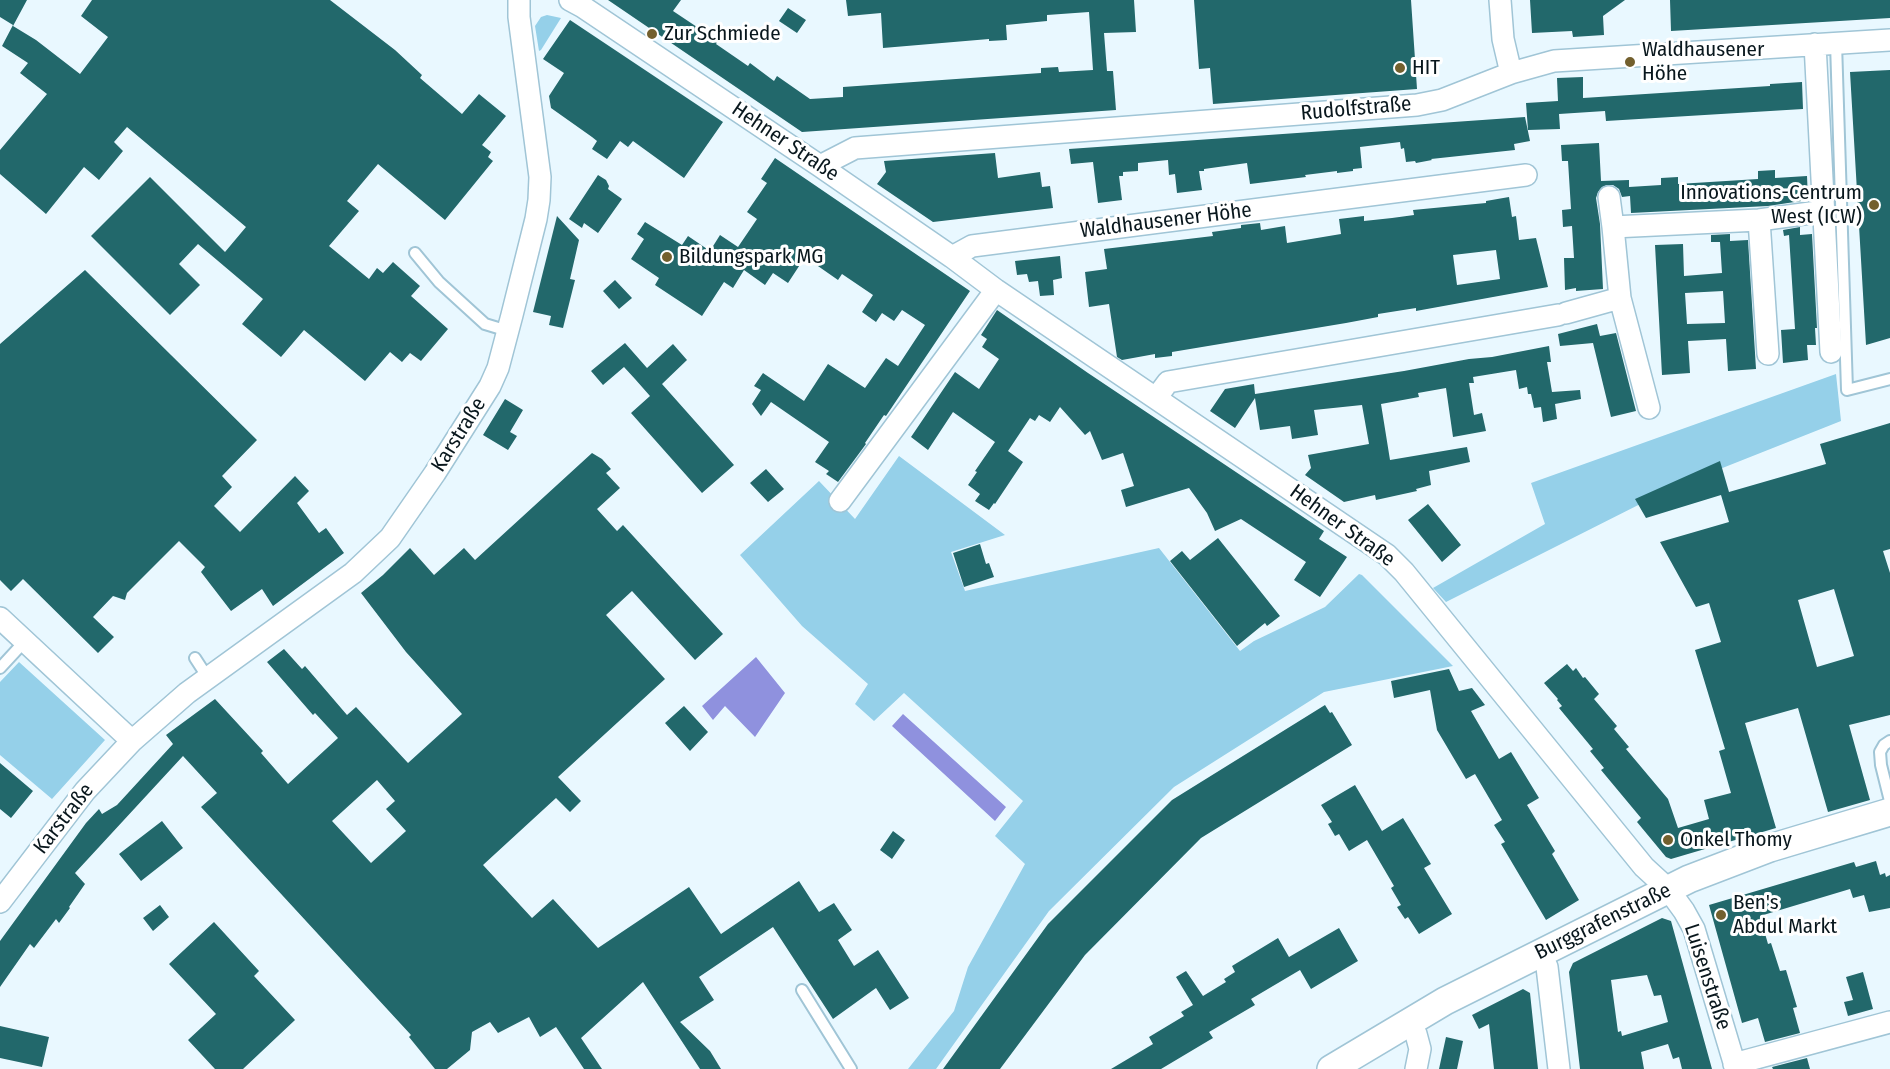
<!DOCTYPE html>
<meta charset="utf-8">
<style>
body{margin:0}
canvas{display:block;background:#e9f8ff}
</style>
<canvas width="1890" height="1069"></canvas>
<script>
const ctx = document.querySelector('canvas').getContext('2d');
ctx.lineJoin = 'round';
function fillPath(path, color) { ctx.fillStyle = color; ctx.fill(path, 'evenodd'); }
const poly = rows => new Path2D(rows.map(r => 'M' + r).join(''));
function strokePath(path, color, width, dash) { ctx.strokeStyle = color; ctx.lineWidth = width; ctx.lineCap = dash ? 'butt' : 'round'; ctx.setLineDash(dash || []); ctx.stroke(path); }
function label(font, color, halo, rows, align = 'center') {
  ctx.font = font + ' "Fira Sans Condensed",sans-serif'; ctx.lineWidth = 6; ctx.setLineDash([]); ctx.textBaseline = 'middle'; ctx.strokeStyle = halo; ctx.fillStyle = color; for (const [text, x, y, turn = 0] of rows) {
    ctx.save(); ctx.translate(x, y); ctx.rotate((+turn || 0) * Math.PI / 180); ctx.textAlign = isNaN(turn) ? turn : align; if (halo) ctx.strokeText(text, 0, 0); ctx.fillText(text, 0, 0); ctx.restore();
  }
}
const green = poly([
 [547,15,561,18,541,50,539,51,535,26,541,17],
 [1836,374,1841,421,1672,488,1446,602,1433,588,1545,524,1531,483],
 [899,456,1005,535,951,552,965,591,1159,548,1240,651,1254,641,1325,607,1359,574,1362,575,1453,666,1324,692,1174,787,1049,911,936,1069,908,1069,954,1011,968,967,1025,864,995,836,1023,801,904,693,874,721,855,704,868,684,802,626,740,555,819,481,855,519],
 [19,662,105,740,52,799,0,755,0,682]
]);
const water = poly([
 [756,657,785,693,755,737,725,706,713,720,702,706],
 [903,714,1006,807,995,821,892,726]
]);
const building = poly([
 [0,0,27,0,13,26,36,40,80,74,108,37,81,16,92,0,330,0,395,50,422,75,420,78,462,114,479,94,506,116,482,145,491,152,488,157,493,161,445,220,378,164,347,201,359,211,329,246,369,279,377,268,383,273,393,262,420,286,411,296,448,329,421,361,410,353,402,362,390,352,365,381,304,330,281,357,242,324,263,299,198,244,179,264,200,285,170,315,91,236,150,177,225,252,246,227,127,127,114,142,123,151,99,180,84,167,46,214,0,174,0,150,47,94,20,73,28,63,2,46,13,25,0,17],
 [608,0,681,0,673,11,718,41,716,44,748,66,750,63,774,81,777,76,810,99,843,97,843,87,1041,73,1041,68,1058,67,1059,72,1093,70,1089,12,1047,15,1047,21,1006,25,1007,40,989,41,989,39,883,48,881,13,848,16,846,0,1134,0,1136,32,1104,33,1107,71,1113,71,1116,110,802,132],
 [1194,0,1411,0,1417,89,1213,104,1210,68,1199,69],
 [1530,0,1625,0,1603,16,1604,35,1573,37,1572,31,1532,33],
 [1670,0,1890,0,1890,18,1671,31],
 [788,8,806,20,797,33,779,21],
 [570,20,723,122,684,178,633,141,628,147,620,141,607,159,592,149,597,141,592,137,551,108,549,96,564,73,543,59],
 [1890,70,1890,338,1866,345,1850,72],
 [1583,77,1583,98,1770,86,1770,84,1802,82,1803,109,1606,121,1605,111,1559,114,1560,129,1528,130,1526,103,1558,101,1557,78],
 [1525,117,1530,141,1514,144,1515,150,1431,159,1432,160,1416,163,1415,161,1406,162,1404,148,1401,149,1400,142,1360,147,1362,168,1353,169,1353,171,1337,173,1337,171,1305,175,1306,177,1250,184,1247,163,1204,169,1204,171,1199,171,1202,190,1177,193,1175,174,1169,175,1168,160,1138,163,1138,171,1123,172,1123,176,1119,176,1122,200,1098,203,1093,162,1071,164,1069,149],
 [1599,143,1601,181,1629,180,1629,187,1661,185,1661,178,1678,177,1678,184,1758,179,1758,171,1775,170,1775,178,1807,176,1808,200,1768,206,1631,213,1630,196,1622,197,1619,189,1613,185,1607,185,1602,187,1598,192,1596,198,1600,224,1603,289,1576,291,1576,288,1565,290,1564,258,1574,258,1572,226,1563,227,1562,210,1571,209,1568,161,1562,161,1561,145],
 [995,153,998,178,1040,172,1042,187,1050,186,1053,208,933,222,877,184,886,172,884,161],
 [775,158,970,291,886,416,884,415,865,443,866,444,838,482,826,474,829,471,815,462,829,442,771,402,761,416,752,404,761,390,754,386,763,373,804,401,828,364,865,388,886,358,898,366,925,325,902,310,894,321,882,313,876,322,862,312,873,295,842,274,838,280,805,257,788,283,773,273,765,285,744,270,733,288,724,282,702,316,655,285,659,278,631,259,644,239,637,234,645,222,682,245,688,236,710,251,720,235,738,247,757,219,747,212,767,183,761,179],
 [598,175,606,180,609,186,608,189,622,199,598,233,584,223,582,228,569,219],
 [1509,197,1512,217,1516,216,1519,240,1536,238,1548,287,1416,311,1416,308,1378,314,1378,317,1346,323,1172,352,1172,356,1155,358,1155,354,1122,360,1117,357,1109,304,1089,307,1085,272,1107,269,1104,249,1213,236,1212,232,1241,228,1241,225,1260,223,1261,230,1285,226,1287,243,1341,234,1339,219,1364,216,1364,221,1392,218,1414,215,1413,210,1486,203,1486,201],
 [1496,250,1500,279,1457,285,1453,255],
 [557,216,579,240,570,279,575,280,563,328,549,325,551,316,533,312],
 [1800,227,1800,235,1812,234,1817,328,1815,328,1816,345,1807,345,1808,360,1783,363,1781,330,1795,329,1789,235,1784,236,1783,230],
 [1730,234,1730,241,1748,240,1756,369,1728,371,1726,339,1688,341,1690,373,1662,375,1655,245,1683,244,1684,276,1722,273,1720,242,1711,242,1711,235],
 [1723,291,1725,323,1687,324,1685,293],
 [1060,256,1062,278,1053,280,1054,295,1040,296,1038,281,1029,282,1027,274,1017,275,1015,261],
 [85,270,257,440,222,476,232,487,214,506,240,532,295,476,309,491,297,503,319,533,326,528,344,553,273,606,262,589,231,611,201,572,205,567,179,541,127,593,125,600,113,596,93,617,114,637,98,653,23,579,11,591,0,580,0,344],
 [615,280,632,298,619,309,603,291],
 [997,310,1088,373,1324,531,1319,539,1347,557,1320,597,1294,580,1306,562,1241,519,1215,531,1207,513,1189,488,1126,507,1121,490,1134,486,1123,453,1102,460,1090,431,1085,435,1060,407,1050,422,1039,415,1035,421,1030,418,1008,451,1023,462,995,504,994,503,989,510,975,501,980,494,968,485,977,472,975,471,995,442,953,412,928,450,911,437,955,372,979,389,999,359,982,347,987,339,981,335],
 [1597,324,1600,336,1616,333,1636,411,1611,417,1593,343,1560,346,1558,334],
 [625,343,647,368,673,344,687,360,662,384,734,465,702,493,631,413,650,396,635,379,624,367,603,385,591,371],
 [1549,346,1551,362,1547,362,1552,392,1580,390,1581,399,1555,404,1557,419,1543,422,1541,407,1534,408,1531,394,1528,394,1527,387,1519,389,1516,370,1473,377,1474,383,1469,383,1474,415,1482,413,1486,431,1453,437,1446,388,1418,393,1419,397,1381,404,1390,460,1467,447,1470,462,1429,471,1431,485,1416,489,1417,491,1376,500,1375,495,1344,502,1305,475,1311,468,1308,455,1369,444,1362,405,1314,410,1318,435,1292,439,1290,426,1260,430,1255,398,1235,428,1210,411,1225,389,1254,384,1255,394,1404,371,1469,359,1492,357],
 [505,399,523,410,510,432,517,436,508,450,483,435],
 [1890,423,1890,549,1883,551,1890,573,1890,715,1849,725,1870,800,1828,812,1798,708,1745,723,1776,828,1671,859,1666,857,1637,822,1641,818,1601,770,1604,768,1590,751,1593,749,1559,708,1562,706,1557,700,1558,699,1544,683,1567,664,1573,671,1576,668,1583,678,1585,677,1599,694,1594,699,1617,726,1614,729,1629,747,1626,749,1668,799,1678,828,1709,819,1704,800,1731,793,1719,751,1725,749,1695,650,1721,642,1709,603,1696,607,1660,542,1729,522,1721,495,1646,518,1635,499,1720,461,1729,492,1826,464,1820,444],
 [1834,589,1854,656,1817,667,1798,600],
 [592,453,602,459,611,469,606,473,620,488,597,509,617,531,623,525,723,634,695,660,632,591,606,615,665,679,558,777,581,801,570,812,556,798,483,865,532,918,553,899,598,948,689,887,721,934,799,881,819,912,834,903,852,930,838,940,854,966,878,950,909,998,890,1010,876,988,833,1019,773,927,699,977,714,1000,680,1022,710,1051,721,1069,700,1069,643,982,581,1038,602,1069,584,1069,556,1027,540,1037,529,1017,498,1033,490,1022,472,1032,470,1050,447,1069,435,1069,409,1037,411,1035,201,807,217,793,183,756,75,873,85,884,69,907,70,908,59,923,56,919,34,948,30,944,0,987,0,941,86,823,99,809,102,814,117,805,173,744,166,735,215,699,263,751,261,753,288,784,338,738,315,713,313,715,267,662,284,649,302,669,305,666,347,715,356,707,408,763,462,714,406,652,361,593,383,575,410,548,434,575,464,548,475,560],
 [377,780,395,801,386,809,406,831,371,863,332,821],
 [766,469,784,489,768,502,750,483],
 [1428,504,1461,545,1442,562,1408,520],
 [1218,538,1280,616,1267,626,1265,623,1237,646,1170,561,1182,551,1190,560],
 [980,544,986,564,989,563,994,577,964,587,953,553],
 [1449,669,1459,691,1472,688,1485,705,1471,711,1499,759,1511,752,1539,798,1527,805,1555,851,1552,854,1579,900,1546,920,1501,844,1505,842,1494,825,1502,820,1475,774,1466,779,1437,730,1430,690,1394,698,1391,681],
 [1325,705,1330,713,1332,712,1352,745,1201,838,1085,955,1000,1069,943,1069,1048,924,1172,800],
 [684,706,708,732,690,751,665,723],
 [0,763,33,791,11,818,0,809],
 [1355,785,1382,831,1403,818,1431,864,1424,868,1452,914,1419,934,1408,917,1405,919,1397,907,1401,905,1391,888,1394,886,1367,840,1349,851,1339,834,1335,836,1328,824,1332,822,1321,805],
 [162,821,183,848,141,881,119,854],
 [893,831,905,840,892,859,880,850],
 [1876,861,1880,875,1885,873,1886,877,1890,875,1890,908,1869,912,1864,895,1853,898,1850,889,1760,916,1768,944,1771,943,1780,971,1786,970,1797,1007,1793,1008,1800,1033,1765,1042,1758,1018,1742,1023,1709,905,1854,862,1856,867],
 [160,905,169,917,153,931,143,918],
 [1662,918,1671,921,1712,1069,1682,1069,1679,1057,1673,1059,1668,1044,1641,1052,1644,1069,1580,1069,1569,972,1573,963],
 [1647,975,1654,996,1661,995,1668,1022,1622,1036,1621,1031,1618,1032,1611,980],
 [214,922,259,971,254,976,295,1020,243,1069,215,1069,188,1040,216,1014,169,964],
 [1339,928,1358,961,1311,989,1300,970,1251,999,1255,1005,1209,1032,1213,1038,1161,1069,1111,1069,1153,1044,1149,1037,1184,1016,1181,1012,1193,1005,1176,977,1186,971,1203,996,1226,982,1224,979,1235,972,1232,966,1278,938,1289,957],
 [1863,972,1873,1009,1848,1016,1844,1002,1853,1000,1846,977],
 [1523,989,1530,993,1538,1069,1494,1069,1489,1024,1479,1029,1472,1015],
 [0,1026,49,1037,42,1067,0,1058],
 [1446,1037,1463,1041,1457,1069,1439,1069],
 [1807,1058,1810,1069,1773,1069,1772,1067]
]);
const service = poly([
 [1836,43,1847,390,1890,379],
 [415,253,439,282,485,324,508,331],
 [195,658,208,678],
 [0,668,25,641],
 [1890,741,1884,745,1880,752,1881,765,1890,801],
 [802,990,851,1069]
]);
const minor = poly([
 [570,0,583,7,820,166,952,257,996,290,1387,555,1404,572,1644,867,1668,889,1684,911,1694,929,1736,1069],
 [1500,0,1503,39,1511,73],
 [1815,44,1831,352],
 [820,166,855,148,1417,105,1442,100,1511,73,1554,61,1890,40],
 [1609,197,1613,227],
 [1759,220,1768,354],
 [952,257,972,246,1526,175],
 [1566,313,1620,298],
 [1156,398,1168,382,1558,315],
 [1649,408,1620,298,1613,227,1759,220,1825,211],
 [840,501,996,290],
 [0,618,132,741],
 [0,902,85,791,132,741,187,693,353,573,390,538,435,473,490,386,498,368,512,315,536,219,539,200,540,177,519,17,519,0],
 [1540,953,1547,967,1559,1069],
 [1409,1023,1416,1034,1420,1049,1416,1069],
 [1734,1064,1890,1022]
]);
const tertiary = poly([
 [1331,1069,1445,1001,1689,879,1770,848,1890,812]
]);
const markers = [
 [652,34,6,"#73602e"],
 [1630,62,6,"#73602e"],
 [1400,68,6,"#73602e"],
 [1874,205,6,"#73602e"],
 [667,257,6,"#73602e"],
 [1668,840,6,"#73602e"],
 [1721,915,6,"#73602e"]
];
const poiNames = [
 ["Zur Schmiede",664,34],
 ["Waldhausener",1642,50],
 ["Höhe",1642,74],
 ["HIT",1412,68],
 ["Innovations-Centrum",1862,193,"right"],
 ["West (ICW)",1862,217,"right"],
 ["Bildungspark MG",679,257],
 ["Onkel Thomy",1680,840],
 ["Ben's",1733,903],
 ["Abdul Markt",1733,927]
];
const streetNames = [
 ["Rudolfstraße",1356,109,-5],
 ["Hehner Straße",785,142,34],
 ["Waldhausener Höhe",1166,221,-7],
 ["Karstraße",459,435,-58],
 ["Hehner Straße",1342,526,36],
 ["Karstraße",64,819,-52],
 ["Burggrafenstraße",1603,922,-26],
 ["Luisenstraße",1707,977,72]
];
fillPath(green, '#95d0e9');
fillPath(water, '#8f91de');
fillPath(building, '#22686b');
strokePath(service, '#a0c5d6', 14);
strokePath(minor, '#a0c5d6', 24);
strokePath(tertiary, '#a0c5d6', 30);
strokePath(service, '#fff', 10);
strokePath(minor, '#fff', 21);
strokePath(tertiary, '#fff', 27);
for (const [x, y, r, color] of markers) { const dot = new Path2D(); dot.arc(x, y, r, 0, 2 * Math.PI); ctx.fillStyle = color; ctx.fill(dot); strokePath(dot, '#fff', 2); }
label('21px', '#09171d', '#fff', poiNames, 'left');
label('21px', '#09171d', '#fff', streetNames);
</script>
